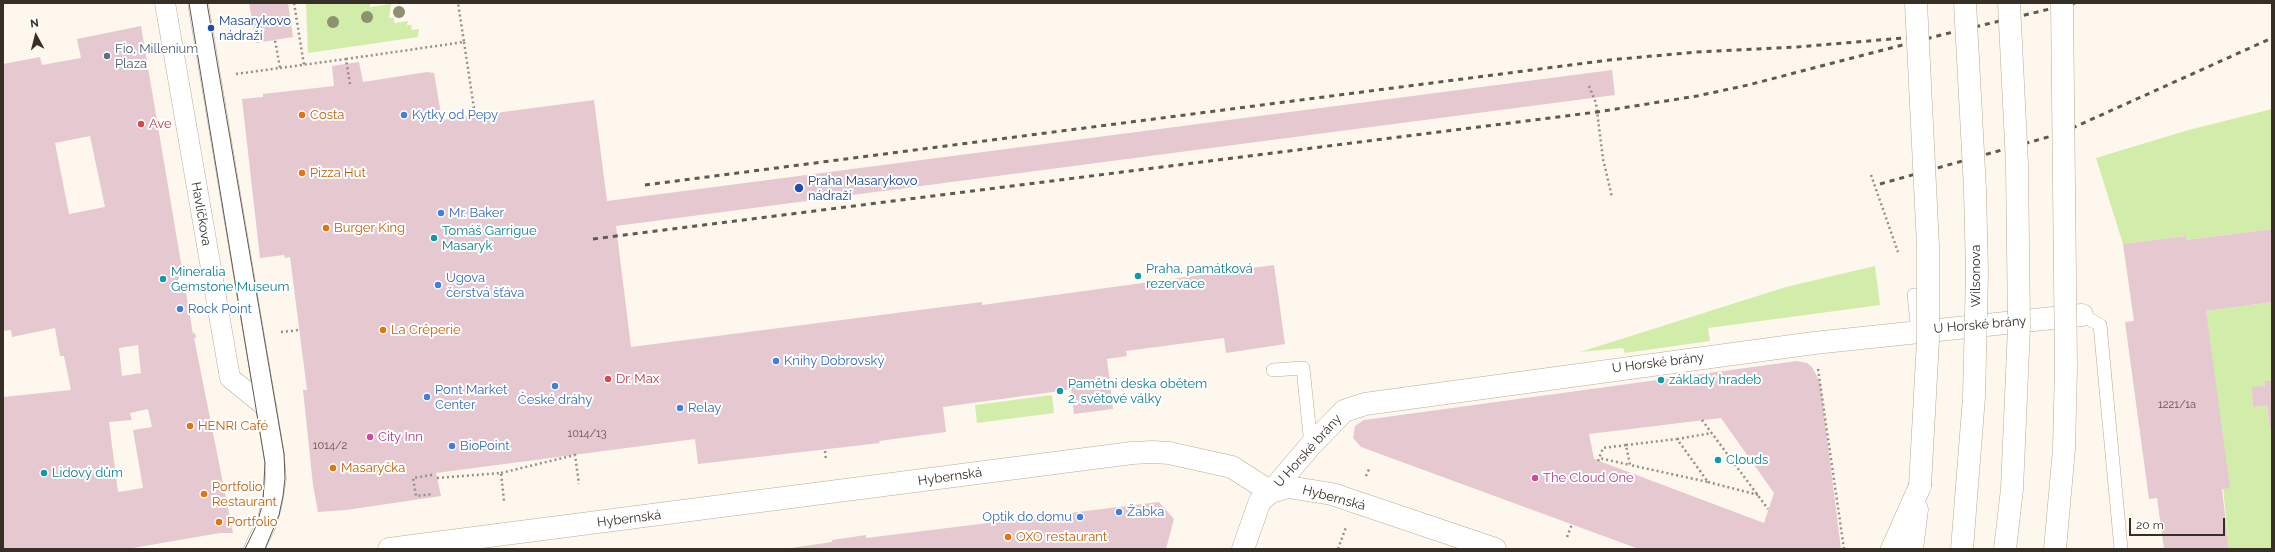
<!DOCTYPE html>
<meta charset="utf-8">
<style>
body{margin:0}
#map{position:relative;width:2275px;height:552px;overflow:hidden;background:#fef7ee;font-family:Raleway,sans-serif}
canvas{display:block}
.frame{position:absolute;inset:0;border:4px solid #352f26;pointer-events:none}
.north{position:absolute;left:16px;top:16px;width:40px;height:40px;-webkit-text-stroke:3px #fff;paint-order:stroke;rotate:353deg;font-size:11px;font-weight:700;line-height:16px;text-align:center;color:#352f26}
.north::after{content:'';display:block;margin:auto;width:14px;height:18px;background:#352f26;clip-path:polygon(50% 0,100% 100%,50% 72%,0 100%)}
.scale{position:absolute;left:2129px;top:518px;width:96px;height:18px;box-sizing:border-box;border:2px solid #352f26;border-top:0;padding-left:5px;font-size:12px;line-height:14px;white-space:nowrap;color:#352f26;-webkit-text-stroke:3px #fff;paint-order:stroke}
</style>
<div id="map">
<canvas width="2275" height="552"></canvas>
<div class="frame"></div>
<div class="north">N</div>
<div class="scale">20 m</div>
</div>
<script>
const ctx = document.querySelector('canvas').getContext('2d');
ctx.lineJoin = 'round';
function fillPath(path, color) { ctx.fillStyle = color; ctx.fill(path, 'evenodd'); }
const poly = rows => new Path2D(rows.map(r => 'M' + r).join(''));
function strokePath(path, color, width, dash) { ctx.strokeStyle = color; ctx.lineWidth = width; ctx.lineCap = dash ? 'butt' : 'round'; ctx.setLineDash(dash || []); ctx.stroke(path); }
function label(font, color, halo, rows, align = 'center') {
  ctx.font = font + ' Raleway,sans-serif'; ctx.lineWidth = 4; ctx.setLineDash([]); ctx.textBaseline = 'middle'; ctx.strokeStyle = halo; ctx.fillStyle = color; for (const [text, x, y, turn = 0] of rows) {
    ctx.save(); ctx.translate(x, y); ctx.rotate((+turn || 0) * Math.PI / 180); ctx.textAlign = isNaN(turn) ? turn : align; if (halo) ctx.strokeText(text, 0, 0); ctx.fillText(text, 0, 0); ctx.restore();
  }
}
const green = poly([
 [306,3,370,3,370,7,391,4,389,18,394,18,394,23,408,21,407,25,412,25,411,30,419,29,418,37,308,53],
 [2272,109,2272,229,2186,240,2186,236,2123,244,2096,158,2185,131],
 [1875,266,1880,305,1708,328,1710,341,1625,353,1623,348,1580,352,1786,287],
 [2272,302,2272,381,2264,381,2265,386,2251,388,2253,407,2267,405,2270,429,2272,429,2272,549,2229,549,2206,311],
 [1052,395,1054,413,977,423,975,405]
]);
const building = poly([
 [249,3,288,3,293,37,256,43],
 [141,26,193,334,195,333,196,338,194,338,233,533,220,533,127,549,3,549,3,397,71,390,64,356,60,356,55,328,12,337,11,330,3,331,3,64,40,57,42,65,81,58,77,39],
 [90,136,105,207,69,214,55,143],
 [138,345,141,373,122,376,119,348],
 [148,409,152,427,133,430,143,488,118,492,109,422,132,420,130,413],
 [359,62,363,82,427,72,434,73,442,120,594,100,607,201,1612,70,1615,95,616,226,631,347,982,302,982,305,1274,265,1285,344,1226,353,1224,338,1126,351,1127,356,1107,359,1113,409,1074,414,1071,389,1060,391,943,407,946,432,879,441,880,443,698,464,695,439,436,473,441,496,346,510,318,512,313,485,303,390,307,390,290,257,285,258,284,255,260,258,242,99,263,97,263,94,334,86,332,66],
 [2272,229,2272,302,2206,311,2230,488,2222,489,2229,549,2164,549,2157,498,2149,499,2125,322,2134,321,2123,244,2186,236,2186,240],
 [1797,361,1807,363,1812,367,1820,382,1841,549,1639,549,1361,447,1353,438,1355,426,1364,420],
 [1721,418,1774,493,1764,523,1594,459,1589,434],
 [2264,381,2272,381,2272,429,2270,429,2267,405,2253,407,2251,387,2265,386],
 [1159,502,1174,519,1166,549,784,549,832,542,832,540,866,535,866,538]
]);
const path = poly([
 [294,3,304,65],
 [464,42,475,115],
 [346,59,464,42,458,3],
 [280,68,346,59,350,84],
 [236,74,280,68,275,40],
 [1589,86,1596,103,1603,159,1612,197],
 [1871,175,1898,252],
 [281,332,299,330],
 [1818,369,1844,549],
 [1702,420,1768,509],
 [1677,439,1712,433],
 [1626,445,1677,439,1708,482,1630,465],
 [825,451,826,460],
 [1598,461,1603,448,1626,445,1630,465,1599,458],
 [501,473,575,455,579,484],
 [432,475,413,478,416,496,433,494],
 [1366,476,1370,467],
 [437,478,501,473,504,501],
 [1708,482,1758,495],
 [1567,537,1572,524],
 [1338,549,1346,527]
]);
const service = poly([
 [184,282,212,277],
 [1914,295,1918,331],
 [2082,315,2100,325,2121,549],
 [1273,370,1303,368,1311,445]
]);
const pedestrian = poly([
 [165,3,230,378,267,408],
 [198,3,274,454,276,479,272,503,267,522,254,549]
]);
const minor = poly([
 [389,549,1132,453,1152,452,1169,453,1232,467,1271,492,1288,487,1332,494,1495,549],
 [1243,549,1260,501,1271,492,1311,445,1344,411,1365,404,1814,343,2082,315]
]);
const secondary = poly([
 [1892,549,1920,486],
 [1912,549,1917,509]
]);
const tram = poly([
 [189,3,265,463,263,502,257,524,245,549],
 [207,3,284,454,285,478,283,496,279,515,265,549]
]);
const rail = poly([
 [1880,184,2059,134,2272,38],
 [645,185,1609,60,1697,52,1797,47,1915,37],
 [593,239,1597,112,1697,96,1748,85,1941,35,2075,3]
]);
const secondaryBridge = poly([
 [1916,3,1928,246,1928,340,1920,486],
 [1962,549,1974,397,1977,273,1975,189,1965,3],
 [2005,549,2012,489,2019,327,2017,164,2009,3],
 [2055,549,2064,449,2066,367,2062,3]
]);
const trees = [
 [399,12],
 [367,17],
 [333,22]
];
const markers = [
 [211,28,4,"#1a4fb4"],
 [107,56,4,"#5c6f8a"],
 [302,115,4,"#e8710a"],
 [404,115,4,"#3f7fe0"],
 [141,124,4,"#e0444e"],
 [302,173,4,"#e8710a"],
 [799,188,5,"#1a4fb4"],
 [441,213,4,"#3f7fe0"],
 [326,228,4,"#e8710a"],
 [434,238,4,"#0f9aa8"],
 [1138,276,4,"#0f9aa8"],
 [163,279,4,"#0f9aa8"],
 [438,285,4,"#3f7fe0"],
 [180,309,4,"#3f7fe0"],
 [383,330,4,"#e8710a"],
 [776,361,4,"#3f7fe0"],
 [608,379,4,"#e0444e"],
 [1661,380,4,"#0f9aa8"],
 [555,386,4,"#3f7fe0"],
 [1060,391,4,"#0f9aa8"],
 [427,397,4,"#3f7fe0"],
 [680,408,4,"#3f7fe0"],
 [190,426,4,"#e8710a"],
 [370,437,4,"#d1479c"],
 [452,446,4,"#3f7fe0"],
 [1718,460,4,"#0f9aa8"],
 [333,468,4,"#e8710a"],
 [44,473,4,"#0f9aa8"],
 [1535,478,4,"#d1479c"],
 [204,494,4,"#e8710a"],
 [1119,512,4,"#3f7fe0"],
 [1080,517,4,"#3f7fe0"],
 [219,522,4,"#e8710a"],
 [1008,537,4,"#e8710a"]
];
const numberNames = [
 ["1221/1a",2177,405],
 ["1014/13",587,434],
 ["1014/2",330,446]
];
const transitNames = [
 ["Masarykovo",219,21],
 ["nádraží",219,36],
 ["Praha Masarykovo",808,181],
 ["nádraží",808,196]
];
const serviceNames = [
 ["Fio, Millenium",115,49],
 ["Plaza",115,64]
];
const foodNames = [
 ["Costa",310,115],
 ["Pizza Hut",310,173],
 ["Burger King",334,228],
 ["La Crêperie",391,330],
 ["HENRI Café",198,426],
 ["Masaryčka",341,468],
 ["Portfolio",212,487],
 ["Restaurant",212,502],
 ["Portfolio",227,522],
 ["OXO restaurant",1016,537]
];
const shopNames = [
 ["Kytky od Pepy",412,115],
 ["Mr. Baker",449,213],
 ["Ugova",446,278],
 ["čerstvá šťáva",446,293],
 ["Rock Point",188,309],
 ["Knihy Dobrovský",784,361],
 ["Pont Market",435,390],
 ["Center",435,405],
 ["České dráhy",555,400,"center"],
 ["Relay",688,408],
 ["BioPoint",460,446],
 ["Žabka",1127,512],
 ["Optik do domu",1072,517,"right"]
];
const healthNames = [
 ["Ave",149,124],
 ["Dr. Max",616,379]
];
const streetNames = [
 ["Havlíčkova",201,214,80],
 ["Wilsonova",1976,276,-90],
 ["U Horské brány",1980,325,-5],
 ["U Horské brány",1658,363,-7],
 ["U Horské brány",1308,451,-48],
 ["Hybernská",950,477,-8],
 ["Hybernská",1334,498,15],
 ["Hybernská",629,519,-7]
];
const cultureNames = [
 ["Tomáš Garrigue",442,231],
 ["Masaryk",442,246],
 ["Praha, památková",1146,269],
 ["rezervace",1146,284],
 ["Mineralia",171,272],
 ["Gemstone Museum",171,287],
 ["základy hradeb",1669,380],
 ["Pamětní deska obětem",1068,384],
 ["2. světové války",1068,399],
 ["Clouds",1726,460],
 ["Lidový dům",52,473]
];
const hotelNames = [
 ["City Inn",378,437],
 ["The Cloud One",1543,478]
];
fillPath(green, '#d1eda9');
fillPath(building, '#e5c8d0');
strokePath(service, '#baaa95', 14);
strokePath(pedestrian, '#baaa95', 21);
strokePath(minor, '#baaa95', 23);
strokePath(secondary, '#baaa95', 23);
strokePath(path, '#968f86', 2.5, [2, 3]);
strokePath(service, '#fff', 13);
strokePath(pedestrian, '#fff', 20);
strokePath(minor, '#fff', 22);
strokePath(secondary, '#fff', 22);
strokePath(tram, '#5f5950', 1);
strokePath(rail, '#5f5950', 3, [5, 5]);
strokePath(secondaryBridge, '#baaa95', 23, []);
strokePath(secondaryBridge, '#fff', 22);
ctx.fillStyle = '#8c9270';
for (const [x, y] of trees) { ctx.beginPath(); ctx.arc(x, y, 6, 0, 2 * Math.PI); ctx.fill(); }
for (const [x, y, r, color] of markers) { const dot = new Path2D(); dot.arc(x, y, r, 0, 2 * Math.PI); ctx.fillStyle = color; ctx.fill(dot); strokePath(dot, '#fff', 1.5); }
label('11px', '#615550', null, numberNames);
label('13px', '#164399', '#fff', transitNames, 'left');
label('13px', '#4e5e75', '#fff', serviceNames, 'left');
label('13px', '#c56008', '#fff', foodNames, 'left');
label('13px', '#366cbe', '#fff', shopNames, 'left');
label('13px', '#be3a42', '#fff', healthNames, 'left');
label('13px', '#352f26', '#fff', streetNames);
label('13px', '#0d838f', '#fff', cultureNames, 'left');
label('13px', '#b23c85', '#fff', hotelNames, 'left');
</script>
